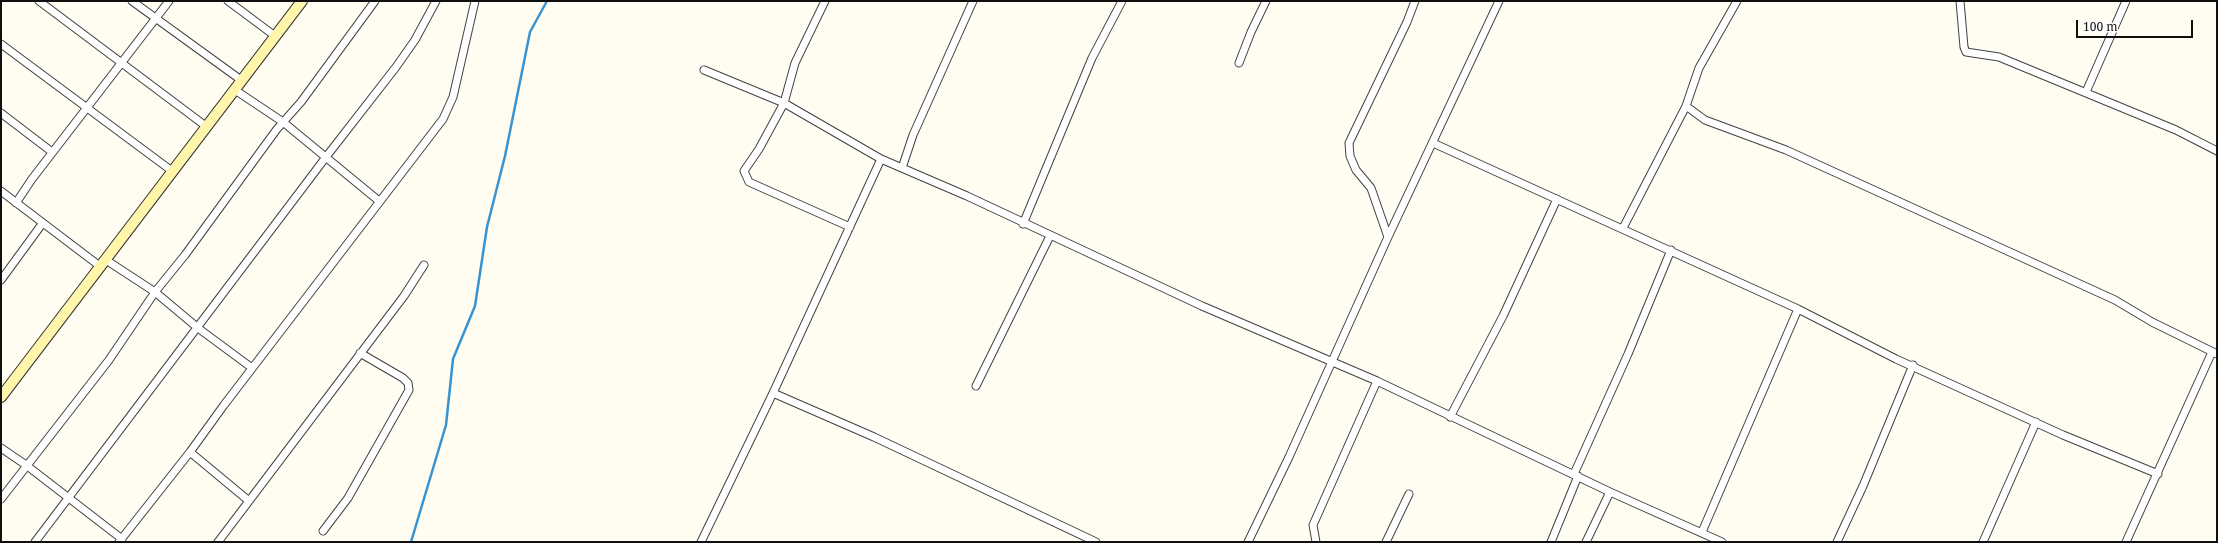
<!DOCTYPE html>
<style>
body{margin:0}
#map{position:relative;width:2218px;height:543px;overflow:hidden;background:#fffcf1;font-family:"Noto Serif",serif}
canvas{display:block}
.frame{position:absolute;inset:0;border:2px solid #0f0f0f;pointer-events:none}
.scale{position:absolute;left:2076px;top:20px;width:117px;height:18px;box-sizing:border-box;border:2px solid #0f0f0f;border-top:0;padding-left:5px;font-size:12px;line-height:14px;white-space:nowrap;color:#0f0f0f;-webkit-text-stroke:3px #fff;paint-order:stroke}
</style>
<div id="map">
<canvas width="2218" height="543"></canvas>
<div class="frame"></div>
<div class="scale">100 m</div>
</div>
<script>
const ctx = document.querySelector('canvas').getContext('2d');
ctx.lineJoin = 'round';
const poly = rows => new Path2D(rows.map(r => 'M' + r).join(''));
function strokePath(path, color, width, dash) { ctx.strokeStyle = color; ctx.lineWidth = width; ctx.lineCap = dash ? 'butt' : 'round'; ctx.setLineDash(dash || []); ctx.stroke(path); }
const stream = poly([
 [411,542,446,425,453,359,475,306,487,227,505,156,530,32,547,1]
]);
const street = poly([
 [39,1,207,127],
 [132,1,241,80],
 [228,1,275,36],
 [825,1,795,63,784,103,759,149,744,171,749,182,850,227],
 [1737,1,1699,68,1686,106,1705,120,1786,150,2115,300,2152,322,2217,354],
 [1960,1,1964,47,1966,52,1999,57,2176,130,2217,151],
 [1,44,172,171],
 [1239,63,1251,32,1266,1],
 [704,70,784,103,881,159,967,196,1202,306,1377,381,1610,492,1722,542],
 [235,90,283,122,379,201],
 [2086,92,2126,1],
 [1,113,52,152],
 [1433,143,1798,309,1896,359,2063,435,2158,474],
 [902,168,913,135,973,1],
 [1,191,101,267],
 [16,203,32,179,169,1],
 [1023,224,1092,58,1122,1],
 [1623,228,1686,106],
 [1388,237,1371,188,1356,170,1350,156,1349,143,1407,22,1415,1],
 [106,260,155,292,198,328,252,368],
 [1,280,42,224],
 [976,386,1050,236],
 [773,393,874,437,1096,542],
 [1450,417,1503,316,1557,199],
 [1,448,26,465,122,539],
 [190,452,249,501],
 [1574,474,1628,354,1671,250],
 [1,499,109,360,155,292,185,255,277,129,301,102,375,1],
 [323,531,348,498,409,390,408,383,403,378,360,353],
 [1702,532,1798,309],
 [35,542,326,157,396,67,415,40,436,1],
 [119,542,190,452,224,405,443,119,453,97,475,1],
 [218,542,404,296,424,265],
 [701,542,773,393,881,159],
 [1248,542,1289,457,1388,237,1499,1],
 [1316,542,1313,525,1377,381],
 [1386,542,1409,494],
 [1551,542,1578,476],
 [1586,542,1610,492],
 [1837,542,1863,486,1913,365],
 [1983,542,2036,422],
 [2126,542,2212,352]
]);
const secondary = poly([
 [1,397,302,1]
]);
strokePath(stream, '#3794d3', 2.5);
strokePath(street, '#424242', 9);
strokePath(secondary, '#313131', 12);
strokePath(street, '#fff', 7);
strokePath(secondary, '#fff6ac', 10);
</script>
